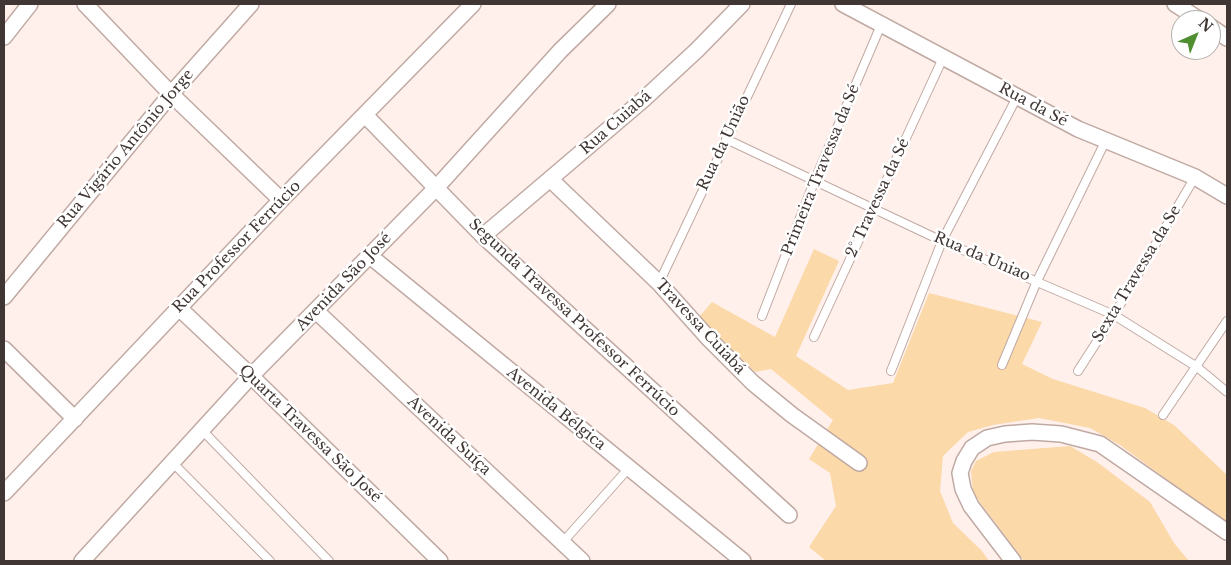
<!DOCTYPE html>
<meta charset="utf-8">
<style>
body{margin:0}
#map{position:relative;width:1231px;height:565px;overflow:hidden;background:#fff0ec;font-family:"Libre Baskerville",serif}
canvas{display:block}
.frame{position:absolute;inset:0;border:5px solid #403734;pointer-events:none}
.north{position:absolute;left:1171px;top:10px;width:50px;height:50px;box-sizing:border-box;background:#fff;border:1px solid #b3afae;border-radius:50%;rotate:44deg;font-size:14px;font-weight:700;line-height:20px;text-align:center;color:#403734}
.north::after{content:'';display:block;margin:auto;width:18px;height:22px;background:#4f8f31;clip-path:polygon(50% 0,100% 100%,50% 72%,0 100%)}
</style>
<div id="map">
<canvas width="1231" height="565"></canvas>
<div class="frame"></div>
<div class="north">N</div>
</div>
<script>
const ctx = document.querySelector('canvas').getContext('2d');
ctx.lineJoin = 'round';
function fillPath(path, color) { ctx.fillStyle = color; ctx.fill(path, 'evenodd'); }
const poly = rows => new Path2D(rows.map(r => 'M' + r).join(''));
function strokePath(path, color, width, dash) { ctx.strokeStyle = color; ctx.lineWidth = width; ctx.lineCap = dash ? 'butt' : 'round'; ctx.setLineDash(dash || []); ctx.stroke(path); }
function label(font, color, halo, rows, align = 'center') {
  ctx.font = font + ' "Libre Baskerville",serif'; ctx.lineWidth = 5; ctx.setLineDash([]); ctx.textBaseline = 'middle'; ctx.strokeStyle = halo; ctx.fillStyle = color; for (const [text, x, y, turn = 0] of rows) {
    ctx.save(); ctx.translate(x, y); ctx.rotate((+turn || 0) * Math.PI / 180); ctx.textAlign = isNaN(turn) ? turn : align; if (halo) ctx.strokeText(text, 0, 0); ctx.fillText(text, 0, 0); ctx.restore();
  }
}
const green = poly([
 [814,249,839,261,796,356,848,390,893,383,929,293,1042,322,1022,364,1053,379,1145,408,1174,425,1227,475,1227,524,1120,445,1090,428,1039,418,993,425,968,432,943,456,940,491,953,523,982,551,989,561,826,561,809,547,836,506,830,473,809,459,833,420,771,369,755,372,699,317,712,302,775,337],
 [1070,446,1097,462,1150,502,1174,543,1189,561,1024,561,973,493,971,471,976,461,994,452]
]);
const lane = poly([
 [726,139,942,241,1114,315,1197,367,1227,392],
 [659,283,791,4],
 [762,316,814,182,881,25],
 [814,337,943,58],
 [1002,365,1037,281,1106,140],
 [891,371,942,241,1017,97],
 [1078,371,1114,315,1195,177],
 [1163,415,1227,321],
 [201,429,329,561],
 [172,462,270,561],
 [562,543,628,469]
]);
const street = poly([
 [85,4,171,94,281,200],
 [843,4,1078,129,1195,177,1227,196],
 [1175,4,1200,20],
 [1211,27,1227,38],
 [4,37,30,4],
 [365,115,483,236,789,515],
 [550,179,659,283,709,339,753,383,792,415,859,463],
 [483,236,644,99,697,50,742,4],
 [370,256,743,561],
 [4,297,171,94,251,4],
 [179,308,251,376,440,561],
 [316,311,582,561],
 [4,349,75,419],
 [4,493,281,200,473,4],
 [82,561,251,376,436,188,560,51,608,4],
 [1013,561,971,506,963,489,960,473,964,461,972,448,987,438,1005,434,1032,432,1061,434,1100,444,1227,532]
]);
const streetNames = [
 ["Rua da Sé",1033,105,28],
 ["Rua Cuiabá",616,123,-41],
 ["Rua da União",724,143,-65],
 ["Rua Vigário Antônio Jorge",126,149,-50],
 ["Primeira Travessa da Sé",821,170,-68],
 ["2° Travessa da Sé",878,198,-65],
 ["Rua Professor Ferrúcio",237,247,-46],
 ["Rua da Uniao",982,257,23],
 ["Sexta Travessa da Se",1137,274,-59],
 ["Avenida São José",344,282,-46],
 ["Segunda Travessa Professor Ferrúcio",574,318,43],
 ["Travessa Cuiabá",700,327,47],
 ["Avenida Bélgica",556,409,39],
 ["Quarta Travessa São José",310,434,44],
 ["Avenida Suíça",449,436,43]
];
fillPath(green, '#fbd9a8');
strokePath(lane, '#c0a9a3', 10);
strokePath(street, '#c0a9a3', 18);
strokePath(lane, '#fff', 8);
strokePath(street, '#fff', 15);
label('15px', '#403734', '#fff', streetNames);
</script>
